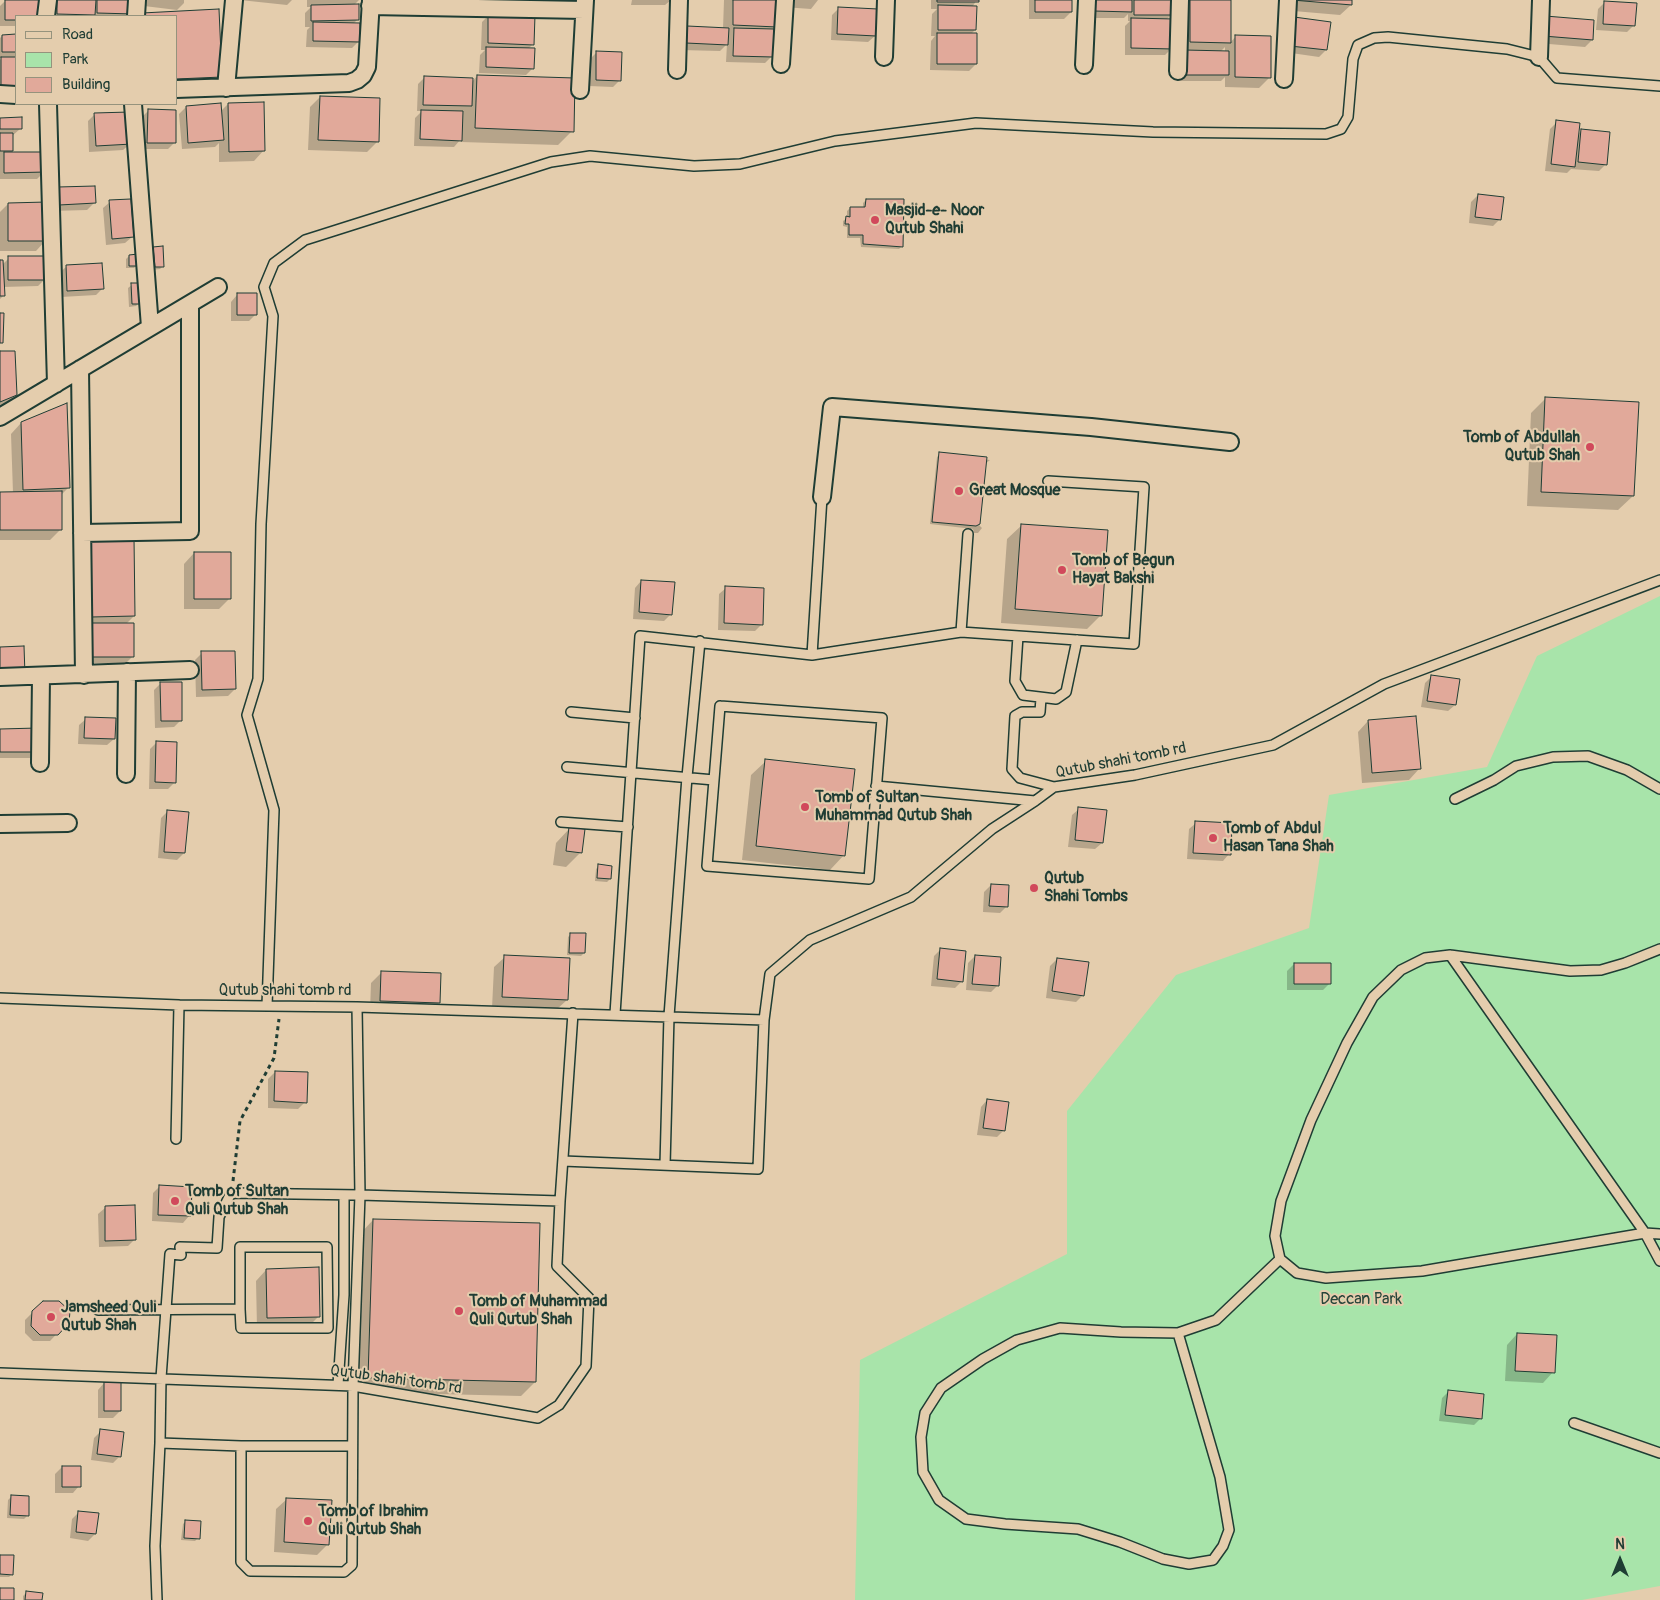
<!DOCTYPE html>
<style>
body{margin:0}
#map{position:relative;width:1660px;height:1600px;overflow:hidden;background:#e4cdad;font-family:Pangolin,sans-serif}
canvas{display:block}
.legend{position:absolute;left:15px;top:15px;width:162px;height:90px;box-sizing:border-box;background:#e4cdad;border:1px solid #95937d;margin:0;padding:6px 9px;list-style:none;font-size:15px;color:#1f3d34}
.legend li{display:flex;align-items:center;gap:10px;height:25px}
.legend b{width:25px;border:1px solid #95937d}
.north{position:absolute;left:1595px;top:1535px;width:50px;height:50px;-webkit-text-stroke:4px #e4cdad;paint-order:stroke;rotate:0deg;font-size:14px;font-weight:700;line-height:20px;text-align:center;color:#1f3d34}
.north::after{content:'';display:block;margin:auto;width:18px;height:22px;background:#1f3d34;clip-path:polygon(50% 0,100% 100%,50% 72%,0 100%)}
</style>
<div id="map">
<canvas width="1660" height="1600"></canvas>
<ul class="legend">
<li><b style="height:6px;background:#e4cdad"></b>Road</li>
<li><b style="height:14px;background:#a8e4aa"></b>Park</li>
<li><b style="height:14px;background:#e1a99a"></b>Building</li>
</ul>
<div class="north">N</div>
</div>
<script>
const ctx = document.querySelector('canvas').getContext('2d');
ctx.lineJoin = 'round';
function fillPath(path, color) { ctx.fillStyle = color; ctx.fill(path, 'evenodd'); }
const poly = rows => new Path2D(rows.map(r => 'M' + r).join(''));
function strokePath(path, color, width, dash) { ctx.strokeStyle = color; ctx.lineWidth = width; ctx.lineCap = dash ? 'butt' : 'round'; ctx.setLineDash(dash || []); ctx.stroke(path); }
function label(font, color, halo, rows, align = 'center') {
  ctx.font = font + ' Pangolin,sans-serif'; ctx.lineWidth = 4; ctx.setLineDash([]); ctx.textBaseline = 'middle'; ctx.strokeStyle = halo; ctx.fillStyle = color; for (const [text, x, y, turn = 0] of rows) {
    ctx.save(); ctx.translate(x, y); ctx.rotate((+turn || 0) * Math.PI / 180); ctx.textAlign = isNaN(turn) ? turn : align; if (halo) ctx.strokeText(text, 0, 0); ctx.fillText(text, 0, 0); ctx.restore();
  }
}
const green = poly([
 [1660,596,1660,1586,1582,1600,855,1600,860,1360,1067,1254,1067,1111,1176,975,1309,928,1329,795,1487,767,1537,656]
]);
const shadow = poly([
 [51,0,133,0,130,16,51,16],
 [144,0,184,0,184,3,177,10,144,6],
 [240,0,292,0,287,5],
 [307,0,359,0,354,5,358,19,353,24,359,41,352,48,306,47,307,30,310,27,305,27,305,13,311,7,307,7],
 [509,0,579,0,579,7,509,10],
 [632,0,671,0,665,5,631,5],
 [724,0,776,0,776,26,773,29,772,56,765,63,726,62,727,44,720,51,680,50,681,34,687,27,723,29],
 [784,0,818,0,811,9,783,7],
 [931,0,977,0,972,7,975,30,971,34,976,64,969,71,930,70,931,41,935,36,931,36,932,14,937,9,931,9],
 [1029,0,1071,0,1071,12,1064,19,1029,19],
 [1088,0,1172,0,1171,15,1166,20,1172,48,1165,55,1125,55,1125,26,1130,21,1128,21,1128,14,1124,18,1088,18],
 [1190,0,1230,0,1230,43,1236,36,1270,77,1259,88,1225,87,1225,77,1221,81,1178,81,1180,10],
 [1225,47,1225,52,1220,52],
 [1283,0,1351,0,1351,5,1340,15,1282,10],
 [5,1,41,16,16,16,16,26,0,26,0,6],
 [1605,2,1634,25,1627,32,1596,30,1598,9],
 [839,8,875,36,868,42,831,40,832,15],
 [218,11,221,76,207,91,176,92,176,16,141,16,143,14],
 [489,15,533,44,528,49,533,68,526,75,479,73,480,55,485,50,481,50,482,22],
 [1538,24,1592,40,1585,47,1537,43],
 [1287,25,1326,50,1319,57,1284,52],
 [2,36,16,36,16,88,0,95,0,60,2,58,0,58,0,38],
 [597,52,620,80,613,87,589,86,590,59],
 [477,76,572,131,558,145,461,142,461,139,454,147,414,146,415,118,422,111,417,111,418,84,425,77,472,82],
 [320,97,378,141,367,152,308,150,310,107],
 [228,104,264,150,254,161,219,162,219,143,215,147,182,149,179,114,186,107,220,112],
 [148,111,175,142,168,149,141,149,141,118],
 [95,114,130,144,123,150,89,152,88,121],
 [0,119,20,129,12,136,12,153,44,172,37,179,0,179],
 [1557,122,1577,135,1582,130,1606,164,1599,171,1571,169,1567,173,1545,171,1550,129],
 [52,195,94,203,87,210,52,211],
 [1478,195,1500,219,1493,226,1469,223,1471,202],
 [866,200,902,246,899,249,861,247,860,238,847,238,847,227,843,226,843,221,847,218,847,211,850,208,863,208,863,203],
 [110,202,132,237,125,243,106,245,103,208],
 [8,204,46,240,36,251,0,251,0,212],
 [154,248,163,266,160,269,152,270,151,251],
 [129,256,137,265,134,268,126,268,126,259],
 [9,258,45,279,38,286,3,287,3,296,0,299,0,261,2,265],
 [66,267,103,288,96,295,61,297,59,273],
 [132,285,139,303,136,306,129,307,128,288],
 [237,295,256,314,249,321,231,321,231,302],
 [0,352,16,395,5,406,0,408],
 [1546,398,1633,496,1618,510,1527,506,1531,413],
 [21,423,68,488,61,495,61,529,50,540,0,540,0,493,13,493,11,434],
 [940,454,990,460,985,464,979,525,982,528,978,533,974,533,973,529,930,524,937,457],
 [1022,525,1101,615,1087,629,1001,623,1007,539],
 [80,550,134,616,125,625,133,656,126,663,85,663],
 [194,553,229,599,219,609,184,609,184,564],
 [641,581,671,614,664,621,633,619,635,588],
 [726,588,762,624,755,631,718,630,719,594],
 [202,653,235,689,228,696,196,697,195,660],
 [1432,676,1455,705,1448,711,1421,707,1425,683],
 [161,683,181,720,174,727,155,728,154,690],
 [86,719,114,739,107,745,78,744,79,725],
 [1368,721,1419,769,1409,780,1362,783,1358,732],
 [0,730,37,751,30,758,0,758],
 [157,742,175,782,168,789,149,789,150,749],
 [766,761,844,855,830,870,742,860,751,775],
 [1079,809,1102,843,1095,849,1068,847,1072,815],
 [168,811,184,853,177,860,158,858,161,818],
 [1196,823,1229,854,1223,861,1187,859,1189,829],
 [570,828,581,852,566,867,553,865,556,843],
 [599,866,611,867,610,879,607,882,595,881,596,869],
 [991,885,1007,906,1000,913,983,912,984,892],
 [571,934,584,953,581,956,567,955,568,937],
 [941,949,962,981,955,988,931,986,934,956],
 [975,956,998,985,991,992,966,990,968,963],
 [505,957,567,1000,556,1010,492,1008,494,967],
 [1057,959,1083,995,1076,1002,1046,998,1050,966],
 [1294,964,1330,983,1323,990,1287,990,1287,971],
 [382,972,439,1003,428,1014,370,1011,371,983],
 [275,1072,305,1102,298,1109,268,1108,268,1079],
 [987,1100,1004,1130,997,1137,977,1135,981,1107],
 [160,1186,189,1216,183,1223,152,1221,153,1193],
 [105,1208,135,1239,128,1246,99,1247,98,1214],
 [373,1220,535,1382,521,1396,354,1392,359,1235],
 [266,1270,319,1316,308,1327,257,1328,256,1281],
 [43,1302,68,1322,50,1341,33,1341,25,1333,25,1320],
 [1517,1334,1553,1372,1543,1383,1505,1381,1507,1345],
 [104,1383,120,1411,113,1418,98,1418,98,1390],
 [1449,1391,1481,1418,1474,1425,1439,1421,1442,1398],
 [101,1431,120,1456,113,1463,91,1460,94,1438],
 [62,1467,79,1486,73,1493,55,1493,55,1474],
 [11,1497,27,1516,24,1519,7,1518,8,1500],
 [287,1499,328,1544,317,1555,274,1552,276,1509],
 [79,1512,95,1534,88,1541,70,1538,72,1519],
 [186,1521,198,1538,195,1541,181,1540,183,1524],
 [0,1556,12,1574,9,1577,0,1577],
 [26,1593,41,1600,23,1600,23,1596]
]);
const building = poly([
 [5,0,42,0,42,16,16,16,16,20,5,20,5,0],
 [57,0,96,0,95,15,57,14,57,0],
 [97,0,135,0,134,14,97,13,97,0],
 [733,0,778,0,777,27,733,25,733,0],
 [937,0,979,0,979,2,937,2,937,0],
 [1035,0,1072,0,1072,12,1035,12,1035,0],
 [1095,0,1132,0,1132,12,1094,11,1095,0],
 [1134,0,1173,0,1173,15,1134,15,1134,0],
 [1190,0,1231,0,1231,43,1190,42,1190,0],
 [1292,0,1352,0,1352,5,1292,0],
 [1604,1,1637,3,1635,26,1603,24,1604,1],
 [359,4,359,20,311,21,311,5,359,4],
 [938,5,977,6,976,30,938,30,938,5],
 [838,7,878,9,876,36,837,34,838,7],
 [219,9,222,77,176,79,176,16,142,16,142,13,219,9],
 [488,14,535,15,534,45,488,43,488,14],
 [1545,16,1594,20,1593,40,1543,36,1545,16],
 [1294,17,1331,22,1327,50,1290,46,1294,17],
 [1131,18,1174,19,1173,49,1131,48,1131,18],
 [313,22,360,23,360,42,313,41,313,22],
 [687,26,729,28,728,45,686,43,687,26],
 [734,28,774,29,773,57,733,56,734,28],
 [937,33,977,33,977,64,937,64,937,33],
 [16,34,16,52,2,52,2,35,16,34],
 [1235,35,1271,36,1271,78,1235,77,1235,35],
 [486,47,535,48,534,69,486,67,486,47],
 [1184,50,1229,51,1229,75,1184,75,1184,50],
 [596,51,622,52,621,81,596,80,596,51],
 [1,57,16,57,16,88,1,89,1,57],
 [477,75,575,78,574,132,475,128,477,75],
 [424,76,473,78,472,106,423,105,424,76],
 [320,96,380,98,379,142,318,140,320,96],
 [264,102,265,151,229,152,228,103,264,102],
 [221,103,224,140,188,143,186,106,221,103],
 [148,109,176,110,176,143,147,143,148,109],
 [421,110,463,111,462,141,420,139,421,110],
 [130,112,132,144,96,146,94,113,130,112],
 [22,117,22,129,0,129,0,118,22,117],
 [1556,120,1580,123,1575,167,1551,164,1556,120],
 [1581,129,1610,132,1607,165,1578,162,1581,129],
 [0,133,13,133,13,151,0,151,0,133],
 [4,152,45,152,45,172,4,173,4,152],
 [95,186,96,203,59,205,58,187,95,186],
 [1478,194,1504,197,1501,220,1475,217,1478,194],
 [131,199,134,237,112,239,109,200,131,199],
 [866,199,904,199,903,247,863,244,863,235,849,235,849,224,845,224,846,216,850,217,850,207,865,207,866,199],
 [47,202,47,241,8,241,8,203,47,202],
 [163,246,164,267,155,267,153,247,163,246],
 [138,254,138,266,129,266,129,255,138,254],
 [8,256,46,256,46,280,8,280,8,256],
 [0,260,3,260,5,296,0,296,0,260],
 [102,263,104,289,67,291,66,265,102,263],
 [131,283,140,283,141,304,132,304,131,283],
 [237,293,257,293,257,315,237,315,237,293],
 [0,313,4,313,3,343,0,343,0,313],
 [0,351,15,351,17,395,0,402,0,351],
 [1545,397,1639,402,1634,496,1541,492,1545,397],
 [67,403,70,488,23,490,21,422,67,403],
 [939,452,987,457,980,524,976,526,932,522,939,452],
 [62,491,62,530,0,530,0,492,62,491],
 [1021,524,1108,530,1102,616,1015,609,1021,524],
 [90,538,134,538,135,616,91,617,90,538],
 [194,552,231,552,231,599,194,599,194,552],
 [641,580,675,582,672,615,639,612,641,580],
 [725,586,764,588,763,625,724,623,725,586],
 [91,623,134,623,134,657,91,657,91,623],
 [24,646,25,675,0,676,0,647,24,646],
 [201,651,235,651,236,689,202,690,201,651],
 [1431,675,1460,679,1456,705,1427,701,1431,675],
 [160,682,182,682,182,721,161,721,160,682],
 [1416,716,1421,769,1372,773,1368,720,1416,716],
 [85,717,116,718,115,739,84,738,85,717],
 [38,728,38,752,0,752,0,729,38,728],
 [156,741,177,742,176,783,155,782,156,741],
 [765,759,855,769,845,856,756,846,765,759],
 [1078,807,1107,810,1103,843,1075,840,1078,807],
 [167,810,189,812,185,853,164,852,167,810],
 [1195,821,1232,823,1231,855,1193,853,1195,821],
 [569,827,585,829,582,853,566,851,569,827],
 [598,864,612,866,611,879,597,878,598,864],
 [991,884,1009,885,1008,907,989,906,991,884],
 [570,933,586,933,585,953,569,953,570,933],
 [940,948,966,951,963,982,937,979,940,948],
 [504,955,570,958,568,1000,502,997,504,955],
 [975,955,1001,957,999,986,972,984,975,955],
 [1057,958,1089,962,1084,996,1052,991,1057,958],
 [1294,963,1331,963,1331,984,1294,984,1294,963],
 [381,971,441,973,440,1003,380,1001,381,971],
 [275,1071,308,1072,307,1103,274,1101,275,1071],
 [987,1099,1009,1102,1005,1131,983,1128,987,1099],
 [159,1185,192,1187,191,1216,158,1215,159,1185],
 [135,1205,136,1240,105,1241,105,1206,135,1205],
 [373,1219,540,1223,536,1382,368,1378,373,1219],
 [319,1267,320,1317,267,1318,266,1269,319,1267],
 [43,1301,59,1301,70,1311,69,1323,58,1335,40,1335,31,1326,32,1311,43,1301],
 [1517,1333,1557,1335,1555,1373,1515,1371,1517,1333],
 [104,1382,121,1382,121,1411,104,1411,104,1382],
 [1448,1390,1484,1394,1482,1419,1445,1415,1448,1390],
 [100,1429,124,1432,121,1457,97,1454,100,1429],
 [62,1466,81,1466,81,1487,62,1487,62,1466],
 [11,1495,29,1496,29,1516,10,1515,11,1495],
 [286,1498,332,1500,329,1545,284,1542,286,1498],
 [78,1511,99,1513,96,1534,76,1532,78,1511],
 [185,1520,201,1521,200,1539,184,1538,185,1520],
 [0,1555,14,1555,13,1575,0,1574,0,1555],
 [0,1588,14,1588,14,1600,0,1600,0,1588],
 [26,1591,43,1593,42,1600,25,1600,26,1591]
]);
const path = poly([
 [233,1181,240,1121,274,1058,279,1019]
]);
const service = poly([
 [961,632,1134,644,1144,487,1048,481],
 [1018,636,1015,681,1023,695,1056,699,1066,692,1077,640],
 [812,655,961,632,968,534],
 [1041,698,1040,712,1022,712,1015,716,1012,769,1020,778,1054,787],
 [720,706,882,718,869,879,707,866,720,706],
 [571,712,635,718],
 [567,767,714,780],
 [876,786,1035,801],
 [1455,799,1494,780,1516,766,1553,757,1588,756,1627,770,1660,789],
 [561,822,628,827],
 [1660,949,1625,963,1601,970,1570,971,1450,955,1425,958,1401,970,1373,997,1347,1043,1311,1120,1281,1201,1275,1236,1280,1259,1297,1273,1326,1278,1422,1271,1645,1233,1660,1261],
 [1450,955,1645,1233,1660,1234],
 [0,998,179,1005],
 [267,1006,274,810,247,715,258,679,261,524,273,316,264,287,274,263,305,240,551,162,590,156,694,166,740,164,835,141,976,123,1153,132,1326,134,1341,129,1348,117,1353,59,1358,45,1374,38,1388,37,1507,49,1539,57,1557,78,1660,86],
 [615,1014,640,636,812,655,822,497],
 [176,1139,179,1005,357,1007,764,1020,770,974,810,940,911,897,992,829,1035,801,1054,787,1135,775,1273,745,1384,684,1660,580],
 [563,1161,758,1169,764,1020],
 [665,1165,669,1016,687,777,700,641],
 [98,1310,240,1309,240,1247,327,1247,328,1328,241,1328,240,1309],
 [1178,1333,1220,1477,1229,1530,1223,1546,1213,1560,1189,1564,1163,1559,1120,1542,1078,1529,1005,1524,966,1519,939,1500,923,1472,921,1437,925,1413,941,1388,983,1359,1017,1340,1060,1328,1121,1332,1178,1333,1216,1320,1280,1259],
 [0,1373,353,1386,538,1418,559,1405,586,1366,589,1298,557,1266,560,1201],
 [338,1385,344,1295,344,1196],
 [1574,1423,1660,1453],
 [241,1446,160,1443,161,1378,170,1254,181,1255,180,1247,217,1248,219,1217,231,1193,360,1195,357,1007],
 [352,1446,241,1446,241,1562,250,1571,344,1572,352,1565,353,1386,360,1195,560,1201,573,1013],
 [157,1600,155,1546,160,1443]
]);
const minor = poly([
 [370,6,584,10],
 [46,16,48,0],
 [136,16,137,0],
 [884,57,886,0],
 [1539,57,1541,0],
 [781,64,785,0],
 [1084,65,1087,0],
 [677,70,679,0],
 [1178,71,1180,0],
 [1284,79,1288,0],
 [226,88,234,0],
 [176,89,349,83,357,80,363,75,367,67,371,0],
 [580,90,585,0],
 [0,94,16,95],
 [48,104,56,384],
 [133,104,150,327],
 [80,369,84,675],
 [0,417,218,287],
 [822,497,832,407,1091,427,1230,442],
 [82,533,190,531,190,305],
 [0,677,190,670],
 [40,763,41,676],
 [126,774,127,672],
 [0,824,68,823]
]);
const markers = [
 [875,220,5,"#d1495b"],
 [1590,447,5,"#d1495b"],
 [959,491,5,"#d1495b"],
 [1062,570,5,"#d1495b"],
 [805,807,5,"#d1495b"],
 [1213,838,5,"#d1495b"],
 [1034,888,5,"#d1495b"],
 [175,1201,5,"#d1495b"],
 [459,1311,5,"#d1495b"],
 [51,1317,5,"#d1495b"],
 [308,1521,5,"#d1495b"]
];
const poiNames = [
 ["Masjid-e- Noor",885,211],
 ["Qutub Shahi",885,229],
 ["Tomb of Abdullah",1580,438,"right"],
 ["Qutub Shah",1580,456,"right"],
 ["Great Mosque",969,491],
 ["Tomb of Begun",1072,561],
 ["Hayat Bakshi",1072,579],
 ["Tomb of Sultan",815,798],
 ["Muhammad Qutub Shah",815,816],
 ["Tomb of Abdul",1223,829],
 ["Hasan Tana Shah",1223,847],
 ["Qutub",1044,879],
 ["Shahi Tombs",1044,897],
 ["Tomb of Sultan",185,1192],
 ["Quli Qutub Shah",185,1210],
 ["Tomb of Muhammad",469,1302],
 ["Quli Qutub Shah",469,1320],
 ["Jamsheed Quli",61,1308],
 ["Qutub Shah",61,1326],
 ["Tomb of Ibrahim",318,1512],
 ["Quli Qutub Shah",318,1530]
];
const streetNames = [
 ["Qutub shahi tomb rd",1121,761,-11],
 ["Qutub shahi tomb rd",285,991],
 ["Qutub shahi tomb rd",396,1380,8]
];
const parkNames = [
 ["Deccan Park",1361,1300]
];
fillPath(green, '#a8e4aa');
fillPath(shadow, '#0003');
fillPath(building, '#e1a99a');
strokePath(building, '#1f3d34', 1);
strokePath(service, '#1f3d34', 12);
strokePath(minor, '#1f3d34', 20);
strokePath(path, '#1f3d34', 3, [4, 4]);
strokePath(service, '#e4cdad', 9);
strokePath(minor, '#e4cdad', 16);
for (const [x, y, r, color] of markers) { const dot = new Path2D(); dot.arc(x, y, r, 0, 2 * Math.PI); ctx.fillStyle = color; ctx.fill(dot); strokePath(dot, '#e4cdad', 2); }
label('bold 16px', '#1f3d34', '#e4cdad', poiNames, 'left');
label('16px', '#1f3d34', '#e4cdad', streetNames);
label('16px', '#26453a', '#e4cdad', parkNames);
</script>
